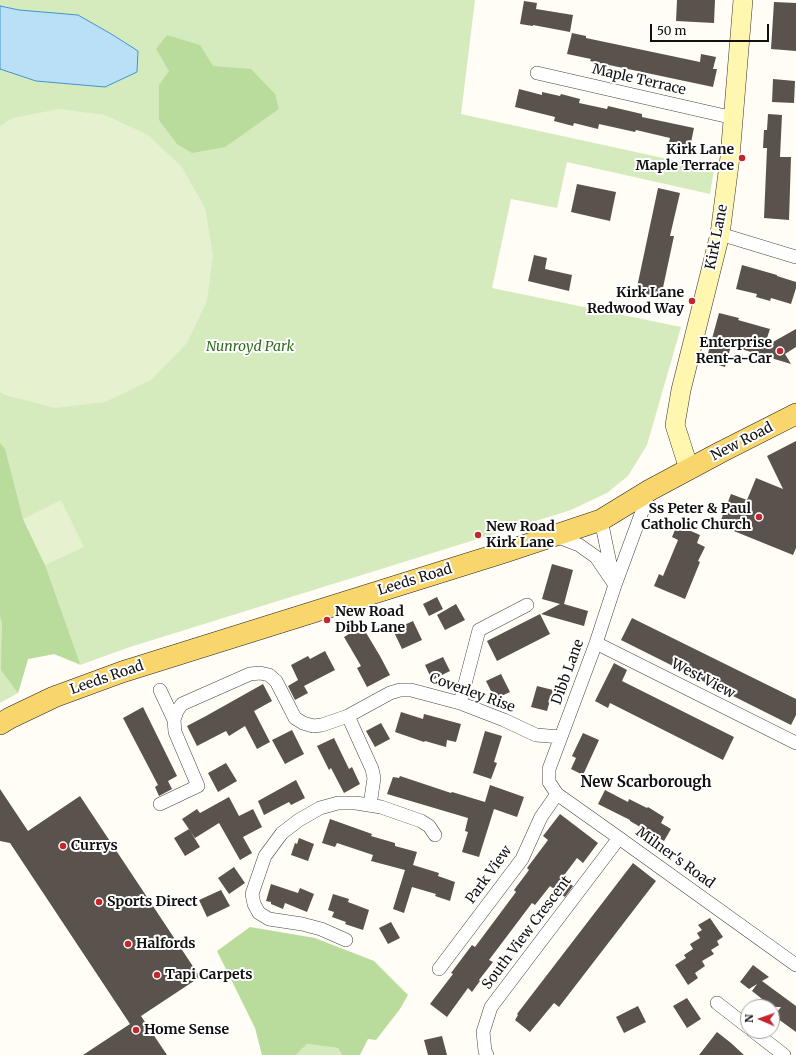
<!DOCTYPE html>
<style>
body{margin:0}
#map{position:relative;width:796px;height:1055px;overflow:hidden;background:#fffdf5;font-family:Merriweather,serif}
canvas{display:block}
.north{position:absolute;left:740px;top:999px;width:40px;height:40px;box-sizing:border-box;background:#fff;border:1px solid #a0a0a0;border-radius:50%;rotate:272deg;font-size:11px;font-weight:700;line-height:16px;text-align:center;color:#111}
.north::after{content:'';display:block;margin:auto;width:14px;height:18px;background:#c4262e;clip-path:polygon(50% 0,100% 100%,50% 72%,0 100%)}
.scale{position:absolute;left:650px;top:24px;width:119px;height:18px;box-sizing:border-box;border:2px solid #111;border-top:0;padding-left:5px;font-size:12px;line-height:14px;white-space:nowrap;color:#111;-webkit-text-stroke:3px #fff;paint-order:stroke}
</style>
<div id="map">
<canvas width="796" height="1055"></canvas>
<div class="north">N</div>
<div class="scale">50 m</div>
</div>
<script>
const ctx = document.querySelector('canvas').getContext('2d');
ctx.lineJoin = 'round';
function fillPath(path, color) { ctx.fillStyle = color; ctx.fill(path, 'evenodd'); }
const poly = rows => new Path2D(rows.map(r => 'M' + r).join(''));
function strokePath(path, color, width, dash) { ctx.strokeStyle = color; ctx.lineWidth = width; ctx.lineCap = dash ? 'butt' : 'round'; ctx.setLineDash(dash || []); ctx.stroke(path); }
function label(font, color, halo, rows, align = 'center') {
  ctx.font = font + ' Merriweather,serif'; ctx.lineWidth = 4; ctx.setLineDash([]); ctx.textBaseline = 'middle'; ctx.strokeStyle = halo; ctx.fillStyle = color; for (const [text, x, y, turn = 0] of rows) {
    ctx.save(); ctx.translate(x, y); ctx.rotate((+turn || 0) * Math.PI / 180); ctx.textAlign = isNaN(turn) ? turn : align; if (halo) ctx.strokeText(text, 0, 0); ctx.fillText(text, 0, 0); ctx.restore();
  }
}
const green = poly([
 [0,0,475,0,461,114,714,169,710,194,567,162,557,208,511,199,492,288,681,327,647,445,628,476,607,493,571,510,130,647,80,665,54,654,28,659,18,693,0,703],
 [307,1044,338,1048,342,1055,296,1055]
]);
const forest = poly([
 [167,35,200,45,213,66,251,69,275,94,279,109,225,147,192,153,177,144,159,120,159,85,169,71,156,49],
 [0,443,5,449,23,519,45,565,80,664,54,654,28,659,18,693,1,670,2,623,0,616],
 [250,927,315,938,374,961,408,995,400,1009,376,1040,368,1039,360,1055,342,1055,338,1048,307,1044,296,1055,262,1055,255,1028,217,951]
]);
const pitch = poly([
 [59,109,105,115,148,135,182,167,205,208,213,255,207,301,187,343,151,380,105,402,55,408,5,395,0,392,0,126,13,118],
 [61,500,84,547,45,565,23,519]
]);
const water = poly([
 [0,6,19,10,78,15,113,35,138,51,137,72,105,87,36,81,0,69,0,6]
]);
const building = poly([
 [677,0,715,0,714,23,676,21],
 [524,1,537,3,536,9,573,15,570,32,533,25,533,26,520,24],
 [774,2,796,3,796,51,771,49],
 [572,33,586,36,586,38,700,62,701,54,716,57,713,69,717,69,713,87,590,61,591,59,567,54],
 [773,79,795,81,794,103,772,102],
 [519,89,542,95,542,92,560,96,561,94,580,99,579,103,607,109,608,106,642,114,642,117,694,128,689,152,668,147,670,138,636,130,635,132,599,124,598,129,574,123,573,126,554,121,555,117,515,107],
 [768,114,782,115,780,157,791,157,789,220,764,218,767,148,763,148,764,130,767,130],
 [577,184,616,192,610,221,571,212],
 [658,188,680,193,670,236,674,236,661,297,636,292],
 [534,255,547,258,545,269,572,275,569,291,528,281],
 [742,265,777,275,777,276,796,282,796,288,791,304,771,298,770,301,756,297,757,294,736,289],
 [719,313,739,318,738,320,770,329,764,347,796,329,796,347,785,354,791,364,731,346,725,367,706,361],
 [796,441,796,548,793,555,719,525,731,494,747,500,756,478,783,489,767,456],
 [677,525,700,535,697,543,705,547,698,561,700,562,685,599,654,586,659,574,663,576,678,540,672,537],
 [552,564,573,570,564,604,588,611,584,626,541,614,560,604,542,599],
 [437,597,443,609,429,616,423,604],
 [456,604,465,620,445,630,437,615],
 [540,614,550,634,497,661,487,641],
 [632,618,796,699,796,715,791,725,621,640],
 [413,621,422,640,402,649,393,630],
 [362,626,380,656,390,675,367,687,357,668,361,666,344,637],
 [325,651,335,670,304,686,308,693,295,700,288,686,298,680,291,665,308,656,310,659],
 [443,657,450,671,432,680,425,665],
 [614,663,627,670,622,681,734,737,723,760,610,703,608,708,595,701],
 [501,674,510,692,495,699,486,681],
 [263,684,272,701,254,711,270,742,257,749,245,726,229,736,226,731,197,746,187,726,206,716],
 [537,686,553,690,547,711,531,707],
 [143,707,177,776,168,781,172,789,159,796,155,787,158,785,123,718],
 [401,712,423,719,424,714,461,724,456,742,447,740,446,747,425,741,424,742,395,732],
 [381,723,390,739,375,747,366,731],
 [292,730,304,754,285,764,272,740],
 [485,731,502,736,494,762,497,763,491,779,473,773],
 [583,733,599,740,583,775,571,769,576,758,572,756],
 [334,738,349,769,352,767,360,784,344,793,331,768,329,770,317,746],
 [226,763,237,781,218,792,208,773],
 [400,776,451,793,452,792,485,802,490,785,524,797,517,817,494,809,479,857,462,852,468,832,465,831,468,818,387,794,393,777,399,778],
 [296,780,305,798,291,805,289,802,264,815,258,801],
 [0,789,28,831,80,796,200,977,141,1016,167,1055,83,1055,130,1024,10,843,0,841],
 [605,790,628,802,629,799,647,808,648,807,664,817,661,823,671,829,664,841,630,821,630,820,598,804],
 [229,797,239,816,253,809,262,827,243,837,252,853,240,860,219,823,195,838,182,819,197,809,200,813],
 [560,814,598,843,583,863,577,858,562,878,573,886,565,897,550,886,535,905,532,903,489,960,493,962,479,980,480,981,472,992,468,988,447,1017,430,1004,453,974,451,973,472,945,475,947,516,892,514,890,529,870,527,868,548,840,543,836],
 [330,819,372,834,371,836,395,843,395,846,417,852,413,865,439,873,438,876,455,882,450,901,435,896,436,894,412,887,404,913,393,909,405,870,371,861,373,855,337,843,335,847,322,843],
 [189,829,200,847,185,856,174,838],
 [299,838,314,844,308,861,291,855,295,843,297,844],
 [633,863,656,881,559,1007,554,1003,530,1032,515,1020,518,1015,517,1014],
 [234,867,245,883,229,894,218,878],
 [271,884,298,893,300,888,314,894,307,912,285,903,283,909,271,904,271,902,266,901],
 [221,890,230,906,207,917,199,900],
 [333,894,349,899,348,902,369,910,363,930,345,924,346,922,332,917,334,912,328,910],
 [710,918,723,937,717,941,719,945,711,950,714,954,702,961,705,966,695,973,698,978,688,985,675,965,686,958,684,955,693,949,690,944,700,938,697,933,702,930,698,925],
 [391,922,400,938,388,944,379,928],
 [753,965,769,977,762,981,796,1006,796,1032,774,1016,781,1007,772,1007,752,991,757,984,749,989,740,982],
 [687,998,701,1019,687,1028,673,1006],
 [638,1006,646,1022,624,1033,616,1017],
 [717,1032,731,1043,744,1055,699,1055],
 [442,1036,447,1055,428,1055,424,1040]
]);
const street = poly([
 [537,73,734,118],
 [720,234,796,257],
 [650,490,615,585,596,643,549,769,549,782,557,794,619,838,796,965],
 [601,520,613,578],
 [553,535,579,545,596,557,615,585],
 [596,643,796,743],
 [160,690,174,720],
 [460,703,479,630,527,605],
 [348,716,372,769,374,778,370,805],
 [160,804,198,786,175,732,174,720,177,711,182,704,250,674,260,673,269,675,276,681,295,718,303,723,313,726,322,725,348,716,390,693,400,690,411,690,460,703,504,720,536,735,561,737],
 [346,940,321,929,302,924,269,919,259,913,254,904,252,894,265,856,282,833,299,820,320,808,338,803,356,803,381,807,421,821,429,826,435,835],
 [439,969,522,859,541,817,557,794],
 [717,1003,748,1027],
 [753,1031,784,1055],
 [487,1055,485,1051,483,1032,491,1007,619,838]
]);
const secondary = poly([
 [689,469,675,425,681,390,720,234,730,157,743,0]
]);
const primary = poly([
 [0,724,10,718,54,697,122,672,505,552,601,520,650,490,721,452,796,414]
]);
const markers = [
 [742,158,4,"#c4262e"],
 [692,301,4,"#c4262e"],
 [780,351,4,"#c4262e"],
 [759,517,4,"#c4262e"],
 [478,535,4,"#c4262e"],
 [327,620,4,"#c4262e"],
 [63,846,4,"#c4262e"],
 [99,902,4,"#c4262e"],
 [128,944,4,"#c4262e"],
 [157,975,4,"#c4262e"],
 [136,1030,4,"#c4262e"]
];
const streetNames = [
 ["Maple Terrace",639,80,13],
 ["Kirk Lane",717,237,-79],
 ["New Road",742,442,-27],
 ["Leeds Road",415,580,-17],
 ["Dibb Lane",568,672,-70],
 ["Leeds Road",107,678,-19],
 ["West View",703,679,27],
 ["Coverley Rise",472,693,20],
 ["Milner's Road",675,858,36],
 ["Park View",489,875,-54],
 ["South View Crescent",527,933,-53]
];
const poiNames = [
 ["Kirk Lane",734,150,"right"],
 ["Maple Terrace",734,166,"right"],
 ["Kirk Lane",684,293,"right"],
 ["Redwood Way",684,309,"right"],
 ["Enterprise",772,343,"right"],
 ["Rent-a-Car",772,359,"right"],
 ["Ss Peter & Paul",751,509,"right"],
 ["Catholic Church",751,525,"right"],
 ["New Road",486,527],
 ["Kirk Lane",486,543],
 ["New Road",335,612],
 ["Dibb Lane",335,628],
 ["Currys",71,846],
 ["Sports Direct",107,902],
 ["Halfords",136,944],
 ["Tapi Carpets",165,975],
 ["Home Sense",144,1030]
];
const parkNames = [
 ["Nunroyd Park",250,347]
];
const neighbourhoodNames = [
 ["New Scarborough",646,783]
];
fillPath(green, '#d5ebbd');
fillPath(forest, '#b9dc9c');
fillPath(pitch, '#e6f2cf');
fillPath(water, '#b9e0f7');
strokePath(water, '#3f96cf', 1);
fillPath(building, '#5a524d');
strokePath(street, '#444', 14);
strokePath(secondary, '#333', 20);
strokePath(primary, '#222', 22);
strokePath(street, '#fff', 13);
strokePath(secondary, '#fff6b0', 19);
strokePath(primary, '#f9d66b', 21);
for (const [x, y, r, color] of markers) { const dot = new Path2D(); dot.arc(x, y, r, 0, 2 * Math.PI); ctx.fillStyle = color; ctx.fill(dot); strokePath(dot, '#fff', 1.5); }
label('14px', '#111', '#fff', streetNames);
label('bold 14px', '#111', '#fff', poiNames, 'left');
label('italic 14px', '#2f6b1f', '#fff', parkNames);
label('bold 15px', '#111', '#fff', neighbourhoodNames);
</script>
